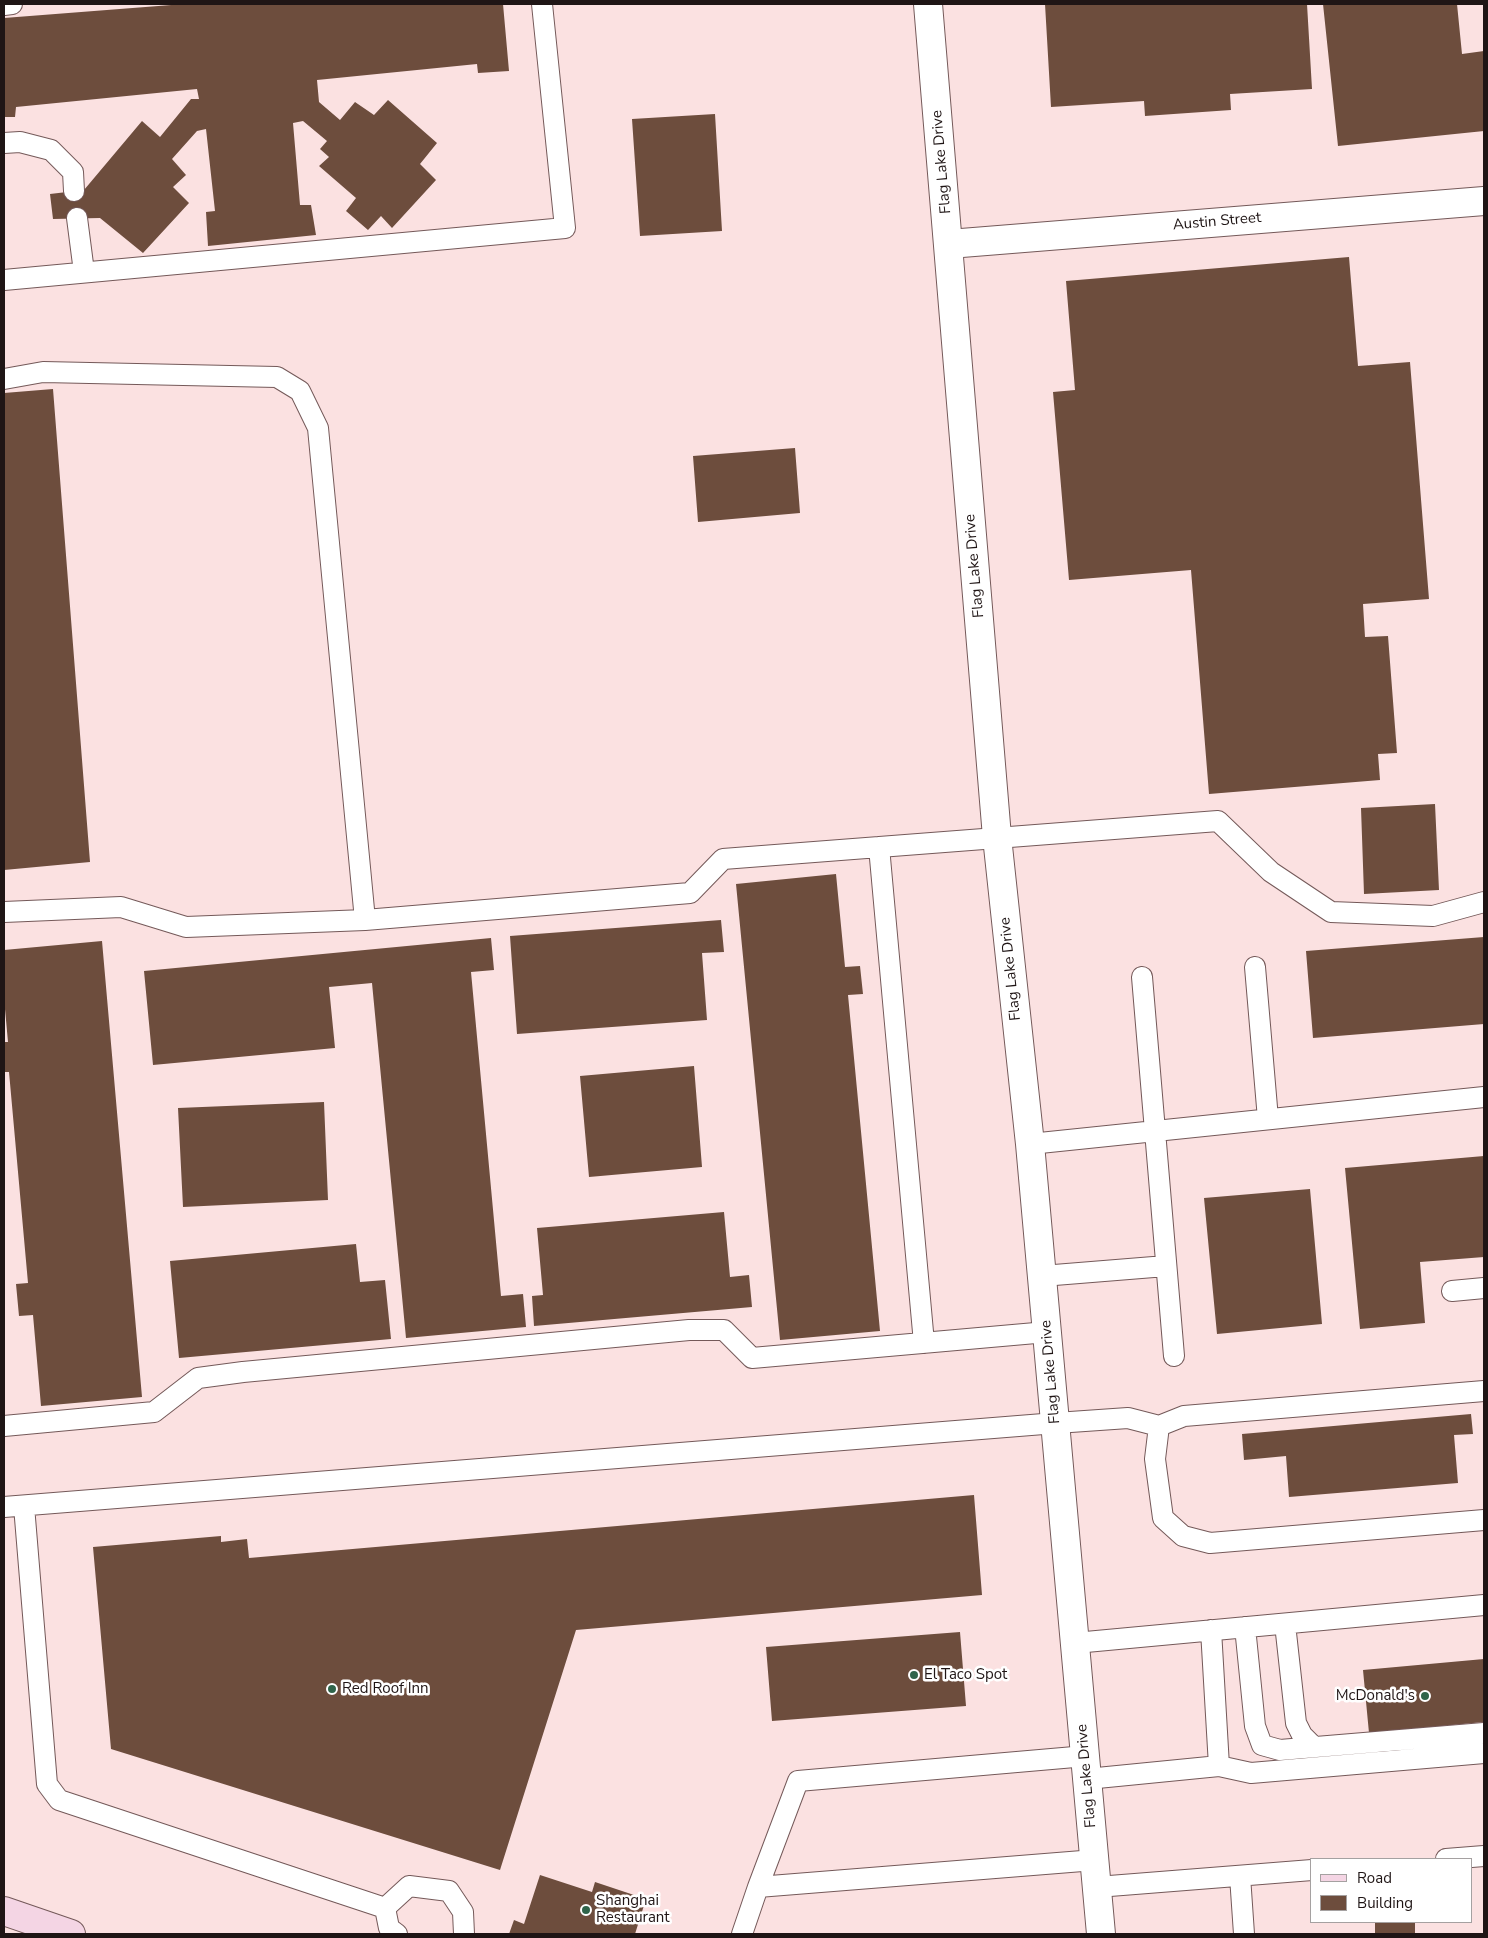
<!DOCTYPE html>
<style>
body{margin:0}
#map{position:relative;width:1488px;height:1938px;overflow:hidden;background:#fbe1e1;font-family:"Nunito Sans",sans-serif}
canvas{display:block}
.frame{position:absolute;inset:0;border:5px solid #1f1515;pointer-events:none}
.legend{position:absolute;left:1310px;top:1858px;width:162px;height:65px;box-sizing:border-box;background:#fff;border:1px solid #a5a1a1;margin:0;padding:6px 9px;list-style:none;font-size:15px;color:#1f1515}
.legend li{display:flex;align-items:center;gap:10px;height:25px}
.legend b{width:25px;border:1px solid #a5a1a1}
</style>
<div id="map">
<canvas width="1488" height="1938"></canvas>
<div class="frame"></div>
<ul class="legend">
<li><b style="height:6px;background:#f4d5e4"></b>Road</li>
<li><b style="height:14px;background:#6d4d3d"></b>Building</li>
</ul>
</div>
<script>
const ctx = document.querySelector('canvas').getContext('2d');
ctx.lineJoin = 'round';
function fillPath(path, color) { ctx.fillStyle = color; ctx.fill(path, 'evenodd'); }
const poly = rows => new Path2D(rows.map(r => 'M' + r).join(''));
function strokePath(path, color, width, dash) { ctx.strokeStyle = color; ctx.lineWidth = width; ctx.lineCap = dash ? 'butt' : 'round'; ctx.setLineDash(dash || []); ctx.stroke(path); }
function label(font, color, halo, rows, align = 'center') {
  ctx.font = font + ' "Nunito Sans",sans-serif'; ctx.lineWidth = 5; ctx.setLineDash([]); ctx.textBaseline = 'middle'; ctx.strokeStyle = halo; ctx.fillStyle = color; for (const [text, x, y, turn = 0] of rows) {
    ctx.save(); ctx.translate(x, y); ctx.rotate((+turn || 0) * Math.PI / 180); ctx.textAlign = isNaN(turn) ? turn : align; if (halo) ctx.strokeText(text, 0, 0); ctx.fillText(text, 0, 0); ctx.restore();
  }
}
const building = poly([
 [184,4,503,4,509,71,478,73,477,64,317,80,319,102,340,120,355,102,374,115,388,100,437,143,420,164,436,180,392,228,381,216,368,230,346,211,356,198,319,166,329,157,320,149,327,141,303,121,293,123,300,205,311,205,316,235,208,246,206,212,215,211,206,129,197,131,172,159,186,175,173,187,189,203,143,253,100,218,53,219,50,194,84,190,142,121,160,137,191,99,199,99,197,89,16,107,15,117,4,117,4,18],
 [1045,4,1307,4,1312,89,1230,94,1231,110,1145,116,1144,101,1051,107],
 [1323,4,1457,4,1462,54,1484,51,1484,131,1338,146],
 [715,114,722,231,640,236,632,119],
 [1349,257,1358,366,1410,362,1429,599,1363,604,1365,637,1388,636,1397,753,1378,754,1380,780,1209,794,1191,570,1069,580,1053,392,1075,390,1066,281],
 [53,389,90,862,4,870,4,393],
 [795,448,800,513,698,522,693,456],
 [1435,804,1439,890,1364,894,1361,808],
 [836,874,845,967,860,966,863,994,848,995,880,1331,780,1340,736,884],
 [721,920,724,952,702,953,707,1020,517,1034,510,936],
 [1484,937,1484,1024,1313,1038,1306,951],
 [491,938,494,970,471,972,501,1296,523,1294,526,1327,406,1338,372,983,329,987,335,1048,153,1065,144,971],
 [102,941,142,1397,41,1406,33,1315,19,1316,16,1284,28,1283,9,1072,4,1072,4,1042,8,1042,4,998,4,950],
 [694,1066,702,1167,589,1177,580,1076],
 [324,1102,328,1200,183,1207,178,1108],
 [1484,1156,1484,1257,1420,1262,1425,1323,1360,1329,1345,1168],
 [1310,1189,1322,1324,1217,1334,1204,1198],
 [724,1212,730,1277,749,1275,752,1307,534,1326,532,1296,543,1295,537,1228],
 [356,1244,360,1282,385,1280,391,1339,179,1358,170,1261],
 [1471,1414,1473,1434,1454,1435,1458,1483,1289,1497,1286,1456,1244,1460,1242,1434],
 [974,1495,982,1595,576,1630,500,1870,111,1749,93,1547,221,1536,221,1542,247,1539,249,1558],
 [960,1632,966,1706,772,1721,766,1647],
 [1484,1659,1484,1722,1369,1733,1363,1670],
 [540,1875,592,1892,595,1882,646,1899,635,1934,509,1934,514,1920,524,1924],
 [1375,1922,1415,1922,1415,1934,1375,1934]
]);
const lane = poly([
 [4,5,12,4],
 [4,143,20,142,51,150,73,172,74,191],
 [77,218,84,272],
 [4,280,565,228,542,4],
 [4,379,43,372,277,377,300,391,318,428,365,920,690,893,723,859,1218,821,1271,872,1331,912,1433,916,1484,902],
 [879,847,924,1343],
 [4,912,121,907,186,927,365,920],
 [1255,967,1268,1119],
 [1142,977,1174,1356],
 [1030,1144,1484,1097],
 [1042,1276,1166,1266],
 [1452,1291,1484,1288],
 [1484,1391,1184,1416,1159,1426,1155,1459,1163,1518,1183,1536,1210,1543,1484,1520],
 [4,1426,154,1412,198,1378,243,1372,689,1330,724,1330,752,1358,1047,1332],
 [24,1506,47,1784,59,1800,385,1908],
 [4,1507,1056,1423,1128,1418,1159,1426],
 [1285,1624,1296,1723,1302,1735,1314,1747],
 [1245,1627,1255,1726,1262,1745,1280,1750,1484,1733],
 [1211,1630,1219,1766],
 [1075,1643,1484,1605],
 [1087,1779,1219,1766,1251,1773,1484,1753],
 [1446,1859,1484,1856],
 [1240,1876,1244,1934],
 [758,1887,798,1781,1086,1756],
 [1097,1887,1312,1870],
 [397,1934,389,1928,385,1908,409,1886,449,1891,463,1912,464,1934],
 [742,1934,758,1887,1095,1860]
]);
const street = poly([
 [928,4,997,837,1030,1144,1101,1934],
 [949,244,1484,201]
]);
const secondary = poly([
 [4,1911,71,1934]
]);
const markers = [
 [914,1675,5,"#2f644a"],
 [332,1689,5,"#2f644a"],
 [1425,1696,5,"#2f644a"],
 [586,1910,5,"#2f644a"]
];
const streetNames = [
 ["Flag Lake Drive",942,162,-95],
 ["Austin Street",1217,222,-5],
 ["Flag Lake Drive",975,566,-95],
 ["Flag Lake Drive",1011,969,-96],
 ["Flag Lake Drive",1051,1372,-95],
 ["Flag Lake Drive",1087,1776,-95]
];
const poiNames = [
 ["El Taco Spot",924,1675],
 ["Red Roof Inn",342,1689],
 ["McDonald's",1415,1696,"right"],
 ["Shanghai",596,1901],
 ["Restaurant",596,1918]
];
fillPath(building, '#6d4d3d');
strokePath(lane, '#745959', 22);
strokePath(street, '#745959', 30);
strokePath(secondary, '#745959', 30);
strokePath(lane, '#fff', 20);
strokePath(street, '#fff', 28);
strokePath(secondary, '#f4d5e4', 28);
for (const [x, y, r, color] of markers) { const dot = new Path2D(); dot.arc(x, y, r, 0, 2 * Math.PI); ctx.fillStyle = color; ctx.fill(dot); strokePath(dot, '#fff', 2); }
label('15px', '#1f1515', '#fff', streetNames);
label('15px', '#1f1515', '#fff', poiNames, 'left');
</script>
